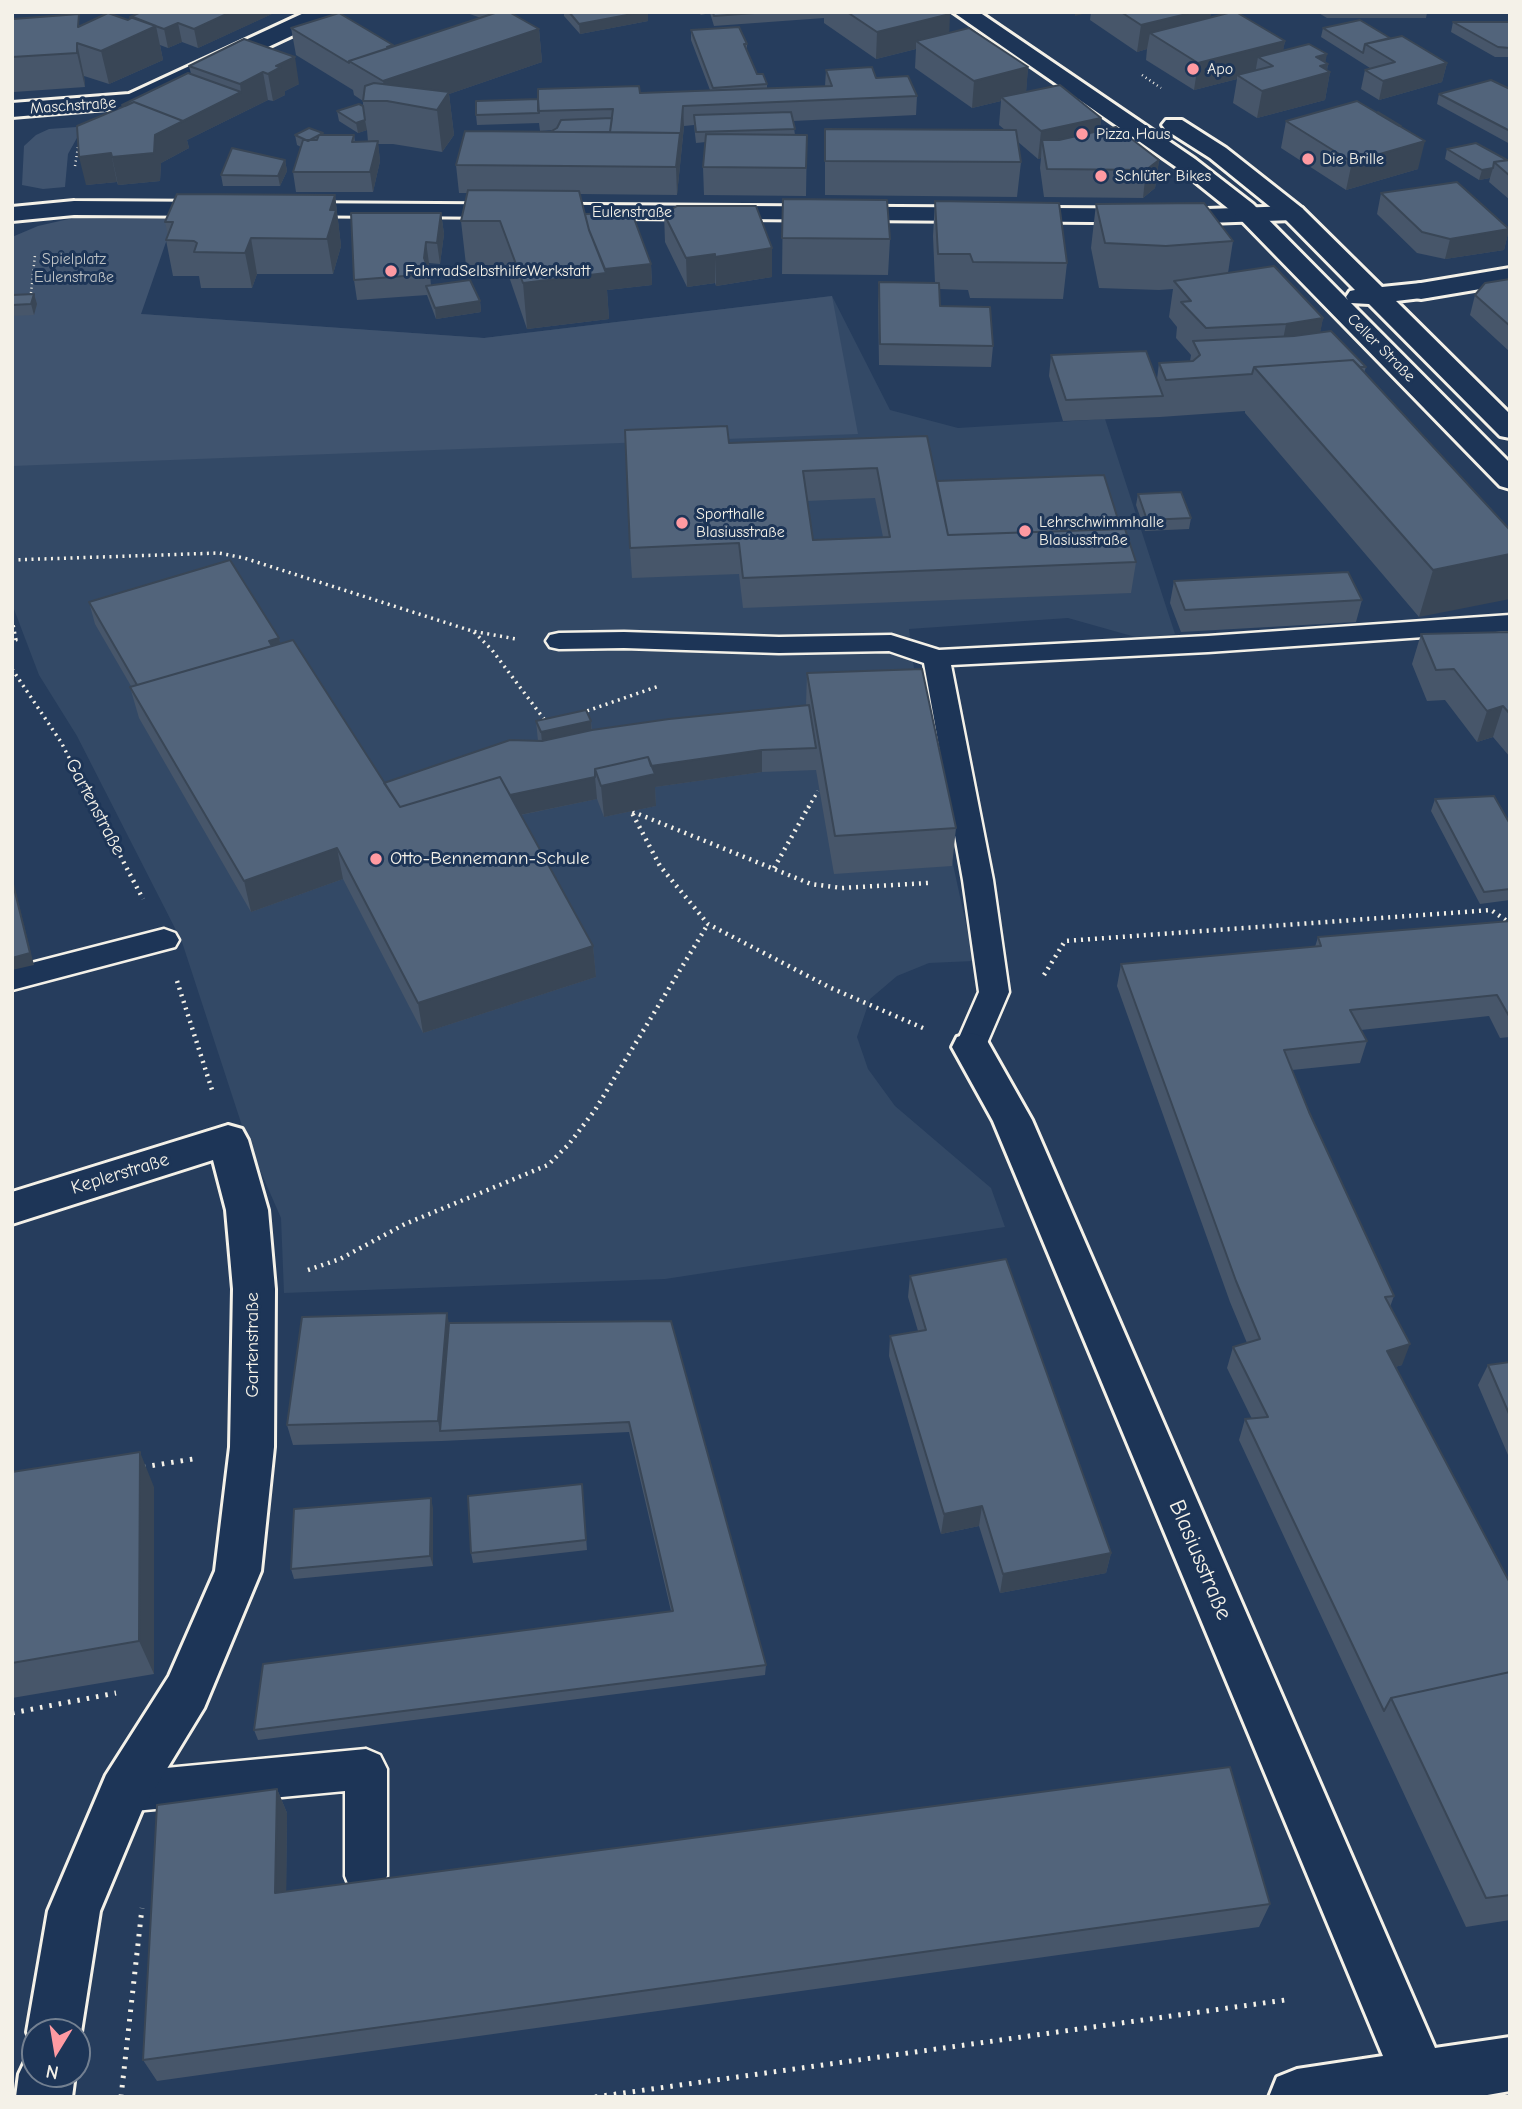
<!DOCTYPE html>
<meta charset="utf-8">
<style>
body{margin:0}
#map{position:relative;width:1522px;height:2109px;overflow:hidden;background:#263d5d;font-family:"Comic Neue",sans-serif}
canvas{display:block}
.frame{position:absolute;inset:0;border:14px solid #f4f1e8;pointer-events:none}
.north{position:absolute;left:21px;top:2018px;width:70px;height:70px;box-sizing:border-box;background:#1d3557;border:2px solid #738091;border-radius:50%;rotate:191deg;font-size:19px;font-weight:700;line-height:28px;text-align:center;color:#f4f1e8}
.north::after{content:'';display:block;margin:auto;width:24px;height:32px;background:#ff9aa2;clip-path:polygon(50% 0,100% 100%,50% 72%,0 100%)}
</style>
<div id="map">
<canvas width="1522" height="2109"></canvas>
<div class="frame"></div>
<div class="north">N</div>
</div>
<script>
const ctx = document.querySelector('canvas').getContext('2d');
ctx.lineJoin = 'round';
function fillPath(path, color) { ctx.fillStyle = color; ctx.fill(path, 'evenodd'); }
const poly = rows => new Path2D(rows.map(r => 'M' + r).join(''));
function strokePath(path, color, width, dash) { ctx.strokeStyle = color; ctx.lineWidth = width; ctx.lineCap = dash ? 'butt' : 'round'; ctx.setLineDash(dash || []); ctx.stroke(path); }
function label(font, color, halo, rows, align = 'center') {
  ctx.font = font + ' "Comic Neue",sans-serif'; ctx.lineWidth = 6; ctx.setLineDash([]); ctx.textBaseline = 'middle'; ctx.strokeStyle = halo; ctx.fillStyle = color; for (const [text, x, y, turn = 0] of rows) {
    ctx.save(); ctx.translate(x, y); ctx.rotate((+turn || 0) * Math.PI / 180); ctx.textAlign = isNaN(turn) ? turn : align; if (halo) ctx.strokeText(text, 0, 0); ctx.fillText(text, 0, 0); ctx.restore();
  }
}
const built = poly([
 [832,296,890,410,958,428,1105,419,1175,634,1139,638,1068,618,909,629,919,708,974,961,929,963,897,976,870,999,857,1037,868,1069,895,1106,991,1188,1005,1227,665,1279,284,1293,281,1218,246,1138,182,942,77,736,39,675,12,604,12,321,141,314,484,338]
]);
const green = poly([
 [90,126,78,136,68,154,65,187,43,189,22,185,24,146,36,135,49,129],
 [73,218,174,219,141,314,484,338,832,296,858,434,12,466,12,237,38,226]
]);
const pathFar3 = poly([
 [1142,75,1161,88],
 [75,166,78,147],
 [31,293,35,255]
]);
const pathFar2 = poly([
 [12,560,219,553,244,558,472,631,516,639],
 [12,619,16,640,12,641],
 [474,632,492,650,547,723],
 [12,669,61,742,95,808],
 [581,713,659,686],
 [808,808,818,791]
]);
const pathFar1 = poly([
 [94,806,143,899],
 [774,868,809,806],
 [1044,975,1065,941,1491,910,1510,923],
 [177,981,213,1093],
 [923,1028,831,988,708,924,660,866,631,811,811,884,842,888,928,883],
 [308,1270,340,1259,405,1224,548,1165,569,1144,595,1110,708,924]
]);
const path = poly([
 [143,1467,193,1459],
 [12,1713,116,1693],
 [121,2097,142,1908],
 [595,2097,1285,2000]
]);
const service = poly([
 [1510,615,1510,631,1208,652,951,665,993,880,1009,992,982,1055,971,1059,960,1055,955,1047,979,992,963,880,924,663,889,651,779,653,624,648,559,649,550,647,546,641,550,635,559,633,624,632,779,637,891,635,939,650,1208,636,1510,615],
 [164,929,175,933,179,940,175,947,12,990,12,968,164,929],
 [366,1749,380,1755,387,1769,387,1876,381,1891,366,1897,351,1891,345,1876,345,1791,124,1812,109,1806,103,1792,109,1778,124,1772,366,1749]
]);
const minor = poly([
 [306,12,335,12,332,17,142,106,12,117,12,103,129,94,306,12],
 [74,201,223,202,232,204,235,209,232,214,223,216,74,215,12,221,12,207,74,201],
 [283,203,1207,209,1293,206,1302,208,1305,213,1302,218,1293,220,1207,223,274,215,271,210,274,205,283,203],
 [1510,268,1510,284,1421,299,1412,297,1408,291,1412,285,1421,283,1510,268],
 [971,1033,985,1037,1032,1120,1435,2048,1510,2037,1510,2091,1476,2097,1269,2097,1277,2077,1297,2069,1383,2056,993,1121,952,1047,957,1037,971,1033],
 [228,1125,242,1129,248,1140,268,1210,275,1289,274,1447,261,1571,204,1708,143,1808,100,1911,81,2032,77,2042,77,2032,35,2032,35,2051,27,2032,48,1911,106,1775,169,1676,215,1571,230,1447,233,1289,226,1210,213,1160,12,1224,12,1192,228,1125],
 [35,2051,35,2074,75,2074,72,2097,16,2097,19,2074,28,2055,35,2051]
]);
const secondary = poly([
 [953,12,979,12,1195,159,1253,204,1348,300,1346,297,1350,291,1355,290,1284,218,1210,158,1166,130,1162,125,1166,120,1182,120,1226,148,1302,208,1382,287,1421,283,1430,285,1434,291,1430,297,1396,301,1510,414,1510,438,1500,436,1369,304,1351,303,1510,463,1510,489,1500,486,1235,214,1179,169,953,12]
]);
const wall = poly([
 [141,12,276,12,198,48,182,42,168,48,160,45,163,60,109,84,84,76,85,87,14,92,12,83,12,23,82,25,128,20,131,18,130,17],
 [464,12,514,12,512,14,539,29,542,62,449,94,454,135,442,152,393,144,378,144,380,161,373,192,296,192,293,172,301,147,297,145,295,135,354,135,355,142,368,142,367,130,358,133,339,121,337,111,363,106,363,101,354,95,353,90,296,55,291,28,393,45,393,47,481,18],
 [564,12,648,12,648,21,580,34,564,16],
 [698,12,948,12,949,32,1028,67,1026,92,1101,118,1100,130,1159,160,1155,188,1143,198,1044,197,1040,168,1041,158,1038,159,1017,141,1021,162,1017,197,825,195,825,129,1005,130,999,125,1001,101,972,108,915,68,916,49,876,59,824,23,824,18,714,26,710,13,701,15],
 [1091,12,1211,12,1210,18,1285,41,1283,50,1328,64,1327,70,1330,72,1325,100,1257,118,1233,103,1237,79,1194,90,1146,60,1147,49,1137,52,1090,20],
 [1317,12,1491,12,1427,13,1426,18,1327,18],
 [1453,22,1510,22,1510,57,1495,57,1451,32],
 [1323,28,1390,38,1447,63,1442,82,1379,100,1361,89,1365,70,1370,68,1321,37],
 [691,30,747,44,747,52,757,74,767,84,767,88,825,86,826,70,876,78,917,96,916,115,793,121,795,135,807,135,806,196,704,195,703,167,706,142,696,143,694,125,684,126,677,195,580,194,585,214,651,264,652,285,607,290,609,319,527,329,505,265,466,265,461,221,468,193,459,193,456,165,554,130,540,131,539,123,477,125,476,115,538,99,640,93,710,90,691,40],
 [244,39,299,84,285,91,285,95,273,101,268,100,187,140,189,148,161,163,160,181,118,185,117,182,86,185,122,107,122,105,191,74,189,66],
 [1510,89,1510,144,1437,104,1439,94],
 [1286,121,1401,127,1418,169,1346,190,1281,148],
 [1447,149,1510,160,1510,200,1489,182,1490,178,1479,180,1445,159],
 [285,160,287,171,280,186,223,186,221,175],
 [1381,193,1509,229,1504,250,1445,259,1417,253,1377,214],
 [335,195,341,246,333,274,257,274,252,288,201,288,199,276,173,276,166,240,168,235,165,222],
 [783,199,890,239,888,275,782,274],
 [935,201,1067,263,1063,299,970,298,968,290,939,289,940,306,993,346,991,367,879,365,878,303,879,282,935,283,933,236],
 [1096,204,1233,241,1228,273,1323,318,1320,332,1366,367,1364,373,1510,530,1419,617,1245,413,1245,411,1160,417,1063,421,1049,376,1051,355,1157,379,1159,363,1190,361,1191,355,1176,338,1177,327,1169,317,1173,289,1159,290,1099,288,1091,248],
 [441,213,444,234,440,264,429,263,428,268,430,274,431,286,480,301,481,312,436,319,427,295,357,300,354,280],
 [664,214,772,248,772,277,716,286,715,283,687,287,665,242],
 [1510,279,1510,352,1470,315,1475,295],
 [34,294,37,304,34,315,12,316,12,295],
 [927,436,937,481,1121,529,1136,562,1131,593,743,608,739,574,632,578,630,548,729,443],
 [875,498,883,537,813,540,807,501],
 [1138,494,1191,518,1189,529,1145,531,1136,505],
 [1174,581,1362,600,1356,622,1181,632,1170,603],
 [89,602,279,638,280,644,384,783,538,741,536,721,591,721,592,730,806,705,807,673,956,828,952,866,834,874,816,770,762,772,655,787,656,806,604,817,597,799,521,815,593,946,596,977,423,1033,343,879,251,912,139,718,130,687,131,686,95,624],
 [1510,632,1510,757,1493,737,1477,742,1445,700,1427,701,1412,664,1421,634],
 [1435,799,1510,824,1510,900,1480,904,1431,811],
 [1510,921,1510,1037,1500,1038,1489,1016,1361,1030,1367,1041,1360,1063,1292,1070,1309,1112,1394,1296,1390,1307,1402,1365,1395,1367,1510,1583,1510,1920,1466,1927,1239,1440,1245,1419,1252,1419,1227,1368,1233,1347,1247,1343,1230,1302,1117,986,1121,964,1315,947,1318,937],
 [910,1276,1111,1553,1106,1573,1000,1593,979,1526,941,1534,889,1356,890,1336,918,1331,908,1297],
 [671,1321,766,1665,765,1675,258,1740,254,1730,671,1611,629,1432,442,1441,293,1445,287,1425,449,1323],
 [1510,1362,1510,1455,1508,1455,1478,1385,1488,1365],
 [12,1472,154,1487,154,1674,12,1698],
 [582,1484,587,1550,473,1563,471,1553],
 [433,1508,433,1566,294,1579,291,1569],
 [277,1789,287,1813,286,1891,1270,1904,1259,1927,157,2081,143,2060]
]);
const shadedWall = poly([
 [231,12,258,12,259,20,198,48,194,29],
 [258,12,276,12,259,20],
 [643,12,648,12,648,21,580,34,579,24],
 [1075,12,1090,12,1075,16],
 [1195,12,1211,12,1207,35,1150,33,1147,49,1137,52,1141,25],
 [950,14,949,41,916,41,916,49,876,59,877,32],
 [178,23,182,42,168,48,164,29],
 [156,26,163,60,109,84,101,51],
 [539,29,542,62,449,94,454,135,442,152,437,110,386,101,383,81,387,47,393,45,394,53],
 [1285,41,1280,68,1273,66,1258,57,1255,74,1237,75,1237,79,1194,90,1198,63],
 [77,43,84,76,85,87,77,53],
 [1327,54,1325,65,1328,64,1326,73,1330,72,1325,100,1257,118,1262,91,1316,57],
 [295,57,299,84,285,91,285,95,273,101,268,74,276,66],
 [1447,63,1442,82,1379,100,1383,81],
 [1028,67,1026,94,1001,97,1001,101,972,108,974,81],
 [263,72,268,100,187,140,189,148,161,163,160,181,118,185,112,157,241,92,240,84],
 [683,106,684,126,677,195,676,167],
 [1101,118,1098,145,1042,140,1041,158,1038,159,1041,131],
 [365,120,367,130,358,133,356,123],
 [378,141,380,161,373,192,370,172],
 [1425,141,1418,169,1346,190,1352,162],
 [111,153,117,182,86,185,79,157],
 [285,160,287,171,280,186,278,176],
 [1159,160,1155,188,1143,198,1146,170],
 [1493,168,1490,178,1479,180,1482,170],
 [335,195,341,246,333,274,327,239,330,210],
 [441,213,444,234,440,264,437,243],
 [1509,229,1504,250,1445,259,1450,239],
 [251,238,257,274,252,288,245,253],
 [426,242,429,263,427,274,424,258],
 [772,248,772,277,716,286,715,257],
 [715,254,715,283,687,287,686,258],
 [651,264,652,285,607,290,609,319,527,329,523,283,597,270],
 [34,294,37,304,34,315,31,304],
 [480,301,481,312,436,319,435,308],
 [1323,318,1316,355,1279,361,1286,324],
 [1510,554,1510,599,1419,617,1433,570],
 [279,638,284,660,278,661,269,641],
 [1503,706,1493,737,1477,742,1487,711],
 [591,721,593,752,544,763,541,732],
 [762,750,762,772,655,787,656,806,604,817,601,786,648,766],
 [595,777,597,799,510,817,508,795],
 [337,848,343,879,251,912,244,881],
 [12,877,34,965,12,970],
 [593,946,596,977,423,1033,418,1003],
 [447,1313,451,1334,440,1431,438,1421],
 [1410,1344,1402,1365,1379,1371,1387,1351],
 [140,1452,154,1487,154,1674,139,1641],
 [431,1498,433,1508,433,1566,430,1556],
 [982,1506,979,1526,941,1534,944,1514],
 [1111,1553,1106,1573,1000,1593,1003,1574],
 [277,1789,287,1813,286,1916,275,1893]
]);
const building = poly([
 [141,12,231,12,194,29,178,23,164,29,130,17,141,12],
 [498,12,509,12,539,29,383,81,349,61,498,12],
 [569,12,643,12,579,24,569,12],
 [713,12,768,12,714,16,713,12],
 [847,12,948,12,950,14,877,32,847,12],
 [1121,12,1195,12,1141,25,1121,12],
 [1232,12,1236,12,1285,41,1198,63,1150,33,1232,12],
 [108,13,128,20,133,17,156,26,101,51,77,43,77,53,12,57,13,19,79,14,78,27,108,13],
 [339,13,393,45,387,47,389,48,349,61,349,63,291,28,339,13],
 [1360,20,1390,38,1365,44,1363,53,1323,28,1360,20],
 [1453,22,1510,22,1510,48,1498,47,1453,22],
 [739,27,747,44,744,44,757,74,763,74,767,84,713,88,691,30,739,27],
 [969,28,1028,67,974,81,916,41,969,28],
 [1402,36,1447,63,1383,81,1365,70,1395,62,1365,44,1402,36],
 [244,39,295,57,276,66,281,67,268,74,263,72,240,84,189,66,244,39],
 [1309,44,1327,54,1316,57,1328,64,1320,66,1330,72,1262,91,1237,75,1273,66,1258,57,1309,44],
 [872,67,876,78,908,76,917,96,683,106,680,141,680,133,610,132,613,109,538,111,538,89,639,86,640,93,832,86,826,70,872,67],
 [188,73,241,92,183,121,134,102,125,106,122,105,188,73],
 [1491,80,1510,89,1510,131,1439,94,1491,80],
 [374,83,449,92,437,110,387,101,363,101,365,86,374,83],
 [1060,85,1101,118,1041,131,1001,97,1060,85],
 [538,99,539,113,476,115,476,101,538,99],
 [1357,101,1425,141,1352,162,1286,121,1357,101],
 [134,102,183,121,155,135,154,153,112,157,111,153,79,157,77,126,134,102],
 [359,104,363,106,365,120,356,123,337,111,359,104],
 [791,112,795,129,696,132,694,115,791,112],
 [1378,112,1401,126,1399,126,1377,113,1378,112],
 [612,118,610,132,550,132,557,128,561,120,612,118],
 [1116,127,1159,160,1146,170,1047,169,1042,140,1059,140,1116,127],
 [309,128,323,133,308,141,295,135,309,128],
 [825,129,1016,130,1021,162,825,161,825,129],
 [465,131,680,133,676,167,456,165,465,131],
 [706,134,807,135,806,168,703,167,706,134],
 [319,135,354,135,352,142,378,141,370,172,293,172,303,140,317,140,319,135],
 [1476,143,1507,160,1494,162,1493,168,1482,170,1447,149,1476,143],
 [232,148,285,160,278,176,221,175,232,148],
 [1510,160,1510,176,1494,162,1510,160],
 [1457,182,1509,229,1450,239,1422,232,1381,193,1457,182],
 [468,190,579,191,589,230,606,273,523,283,500,221,461,221,468,190],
 [177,194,335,195,330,210,336,210,327,239,251,238,245,253,194,252,197,243,194,241,166,240,173,222,165,222,177,194],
 [783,199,887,200,890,239,782,238,783,199],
 [935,201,1059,203,1067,263,973,262,970,254,938,254,935,201],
 [1204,203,1233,241,1166,246,1105,243,1096,204,1204,203],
 [677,206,756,206,772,248,715,257,715,254,686,258,664,214,677,206],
 [351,213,441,213,437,243,426,242,424,258,430,274,354,280,351,213],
 [632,213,651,264,605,269,589,230,585,214,632,213],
 [1274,266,1323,318,1286,324,1206,328,1181,302,1191,301,1174,281,1274,266],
 [1510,279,1510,326,1475,295,1485,283,1510,279],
 [470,280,480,301,435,308,426,286,470,280],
 [879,282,939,283,940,306,990,307,993,346,880,344,879,282],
 [34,294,31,304,12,305,12,295,34,294],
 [1331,331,1366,367,1360,367,1353,360,1254,367,1252,374,1166,380,1159,363,1193,361,1200,355,1193,341,1294,336,1331,331],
 [1146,351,1163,396,1066,400,1051,355,1146,351],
 [1353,360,1510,530,1510,554,1433,570,1254,367,1353,360],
 [727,426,729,443,927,436,948,535,1125,529,1136,562,743,578,739,543,630,548,625,430,727,426],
 [877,468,890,537,813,540,803,471,877,468],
 [1104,475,1121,529,948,535,937,481,1104,475],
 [1181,492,1191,518,1147,520,1138,494,1181,492],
 [230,560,279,638,269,641,272,646,137,685,89,602,230,560],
 [1348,572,1362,600,1185,610,1174,581,1348,572],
 [1510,632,1510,714,1503,706,1487,711,1454,669,1436,670,1421,634,1510,632],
 [293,640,400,807,500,777,593,946,418,1003,337,848,244,881,130,687,293,640],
 [922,669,956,828,835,836,807,673,922,669],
 [809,705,816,748,762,750,651,766,648,757,595,769,595,777,510,795,500,777,400,807,384,783,510,740,542,741,592,730,669,719,809,705],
 [586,710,591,721,541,732,536,721,586,710],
 [648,757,655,774,601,786,595,769,648,757],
 [1494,796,1510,824,1510,889,1484,892,1435,799,1494,796],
 [12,880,30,953,12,958,12,880],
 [1510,921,1510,1016,1509,1016,1497,995,1350,1010,1367,1041,1284,1050,1309,1112,1394,1296,1385,1297,1410,1344,1387,1351,1510,1583,1510,1672,1391,1698,1384,1711,1245,1419,1268,1417,1233,1347,1260,1339,1236,1281,1121,964,1321,946,1318,937,1510,921],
 [1006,1259,1111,1553,1003,1574,982,1506,944,1514,890,1336,926,1330,910,1276,1006,1259],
 [447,1313,438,1421,287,1425,302,1317,447,1313],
 [671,1321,766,1665,254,1730,263,1664,673,1611,629,1422,440,1431,449,1323,671,1321],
 [1510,1362,1510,1416,1488,1365,1510,1362],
 [140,1452,139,1641,12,1663,12,1472,140,1452],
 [582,1484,586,1540,471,1553,468,1496,582,1484],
 [431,1498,430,1556,291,1569,294,1509,431,1498],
 [1510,1672,1510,1895,1486,1898,1391,1698,1510,1672],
 [1230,1767,1270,1904,143,2060,157,1805,277,1789,275,1893,1230,1767]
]);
const markers = [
 [1193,69,7,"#ff9aa2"],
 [1082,134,7,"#ff9aa2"],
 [1308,159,7,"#ff9aa2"],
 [1101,176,7,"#ff9aa2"],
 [391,271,7,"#ff9aa2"],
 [682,523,7,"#ff9aa2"],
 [1025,531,7,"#ff9aa2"],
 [376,859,7,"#ff9aa2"]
];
const farPoinames = [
 ["Apo",1207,69],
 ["Pizza Haus",1096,134],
 ["Die Brille",1322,159],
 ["Schlüter Bikes",1115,176],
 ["FahrradSelbsthilfeWerkstatt",405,271],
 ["Sporthalle",696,514],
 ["Blasiusstraße",696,532],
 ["Lehrschwimmhalle",1039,522],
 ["Blasiusstraße",1039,540]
];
const farStreetnames = [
 ["Maschstraße",73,106,-4],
 ["Eulenstraße",632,212],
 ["Celler Straße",1381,348,45]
];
const farParknames = [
 ["Spielplatz",74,259],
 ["Eulenstraße",74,277]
];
const streetNames = [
 ["Gartenstraße",95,807,62],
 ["Keplerstraße",120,1174,-17],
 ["Gartenstraße",253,1345,-90]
];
const poiNames = [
 ["Otto-Bennemann-Schule",390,859]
];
const nearStreetnames = [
 ["Blasiusstraße",1200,1560,67]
];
fillPath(built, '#334966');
fillPath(green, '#40546f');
strokePath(service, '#f4f1e8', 5);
strokePath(minor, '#f4f1e8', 6);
strokePath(secondary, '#f4f1e8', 6);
strokePath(pathFar3, '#f4f1e8', 2.5, [1, 3.5]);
strokePath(pathFar2, '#f4f1e8', 3.5, [2, 4.5]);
strokePath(pathFar1, '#f4f1e8', 4.5, [2, 5]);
strokePath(path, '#f4f1e8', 5, [2.5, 7]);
fillPath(service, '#1d3557');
fillPath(minor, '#1d3557');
fillPath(secondary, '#1d3557');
fillPath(wall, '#47566a');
fillPath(shadedWall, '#394656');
fillPath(building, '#52647b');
strokePath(building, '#394656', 2);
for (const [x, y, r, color] of markers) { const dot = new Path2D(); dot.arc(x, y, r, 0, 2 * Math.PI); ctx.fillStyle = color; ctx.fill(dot); strokePath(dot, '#1d3557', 2.5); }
label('16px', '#f4f1e8', '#1d3557', farPoinames, 'left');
label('16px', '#f4f1e8', '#1d3557', farStreetnames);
label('16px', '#bec2c4', '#1d3557', farParknames);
label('19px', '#f4f1e8', '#1d3557', streetNames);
label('19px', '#f4f1e8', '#1d3557', poiNames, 'left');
label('23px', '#f4f1e8', '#1d3557', nearStreetnames);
</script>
